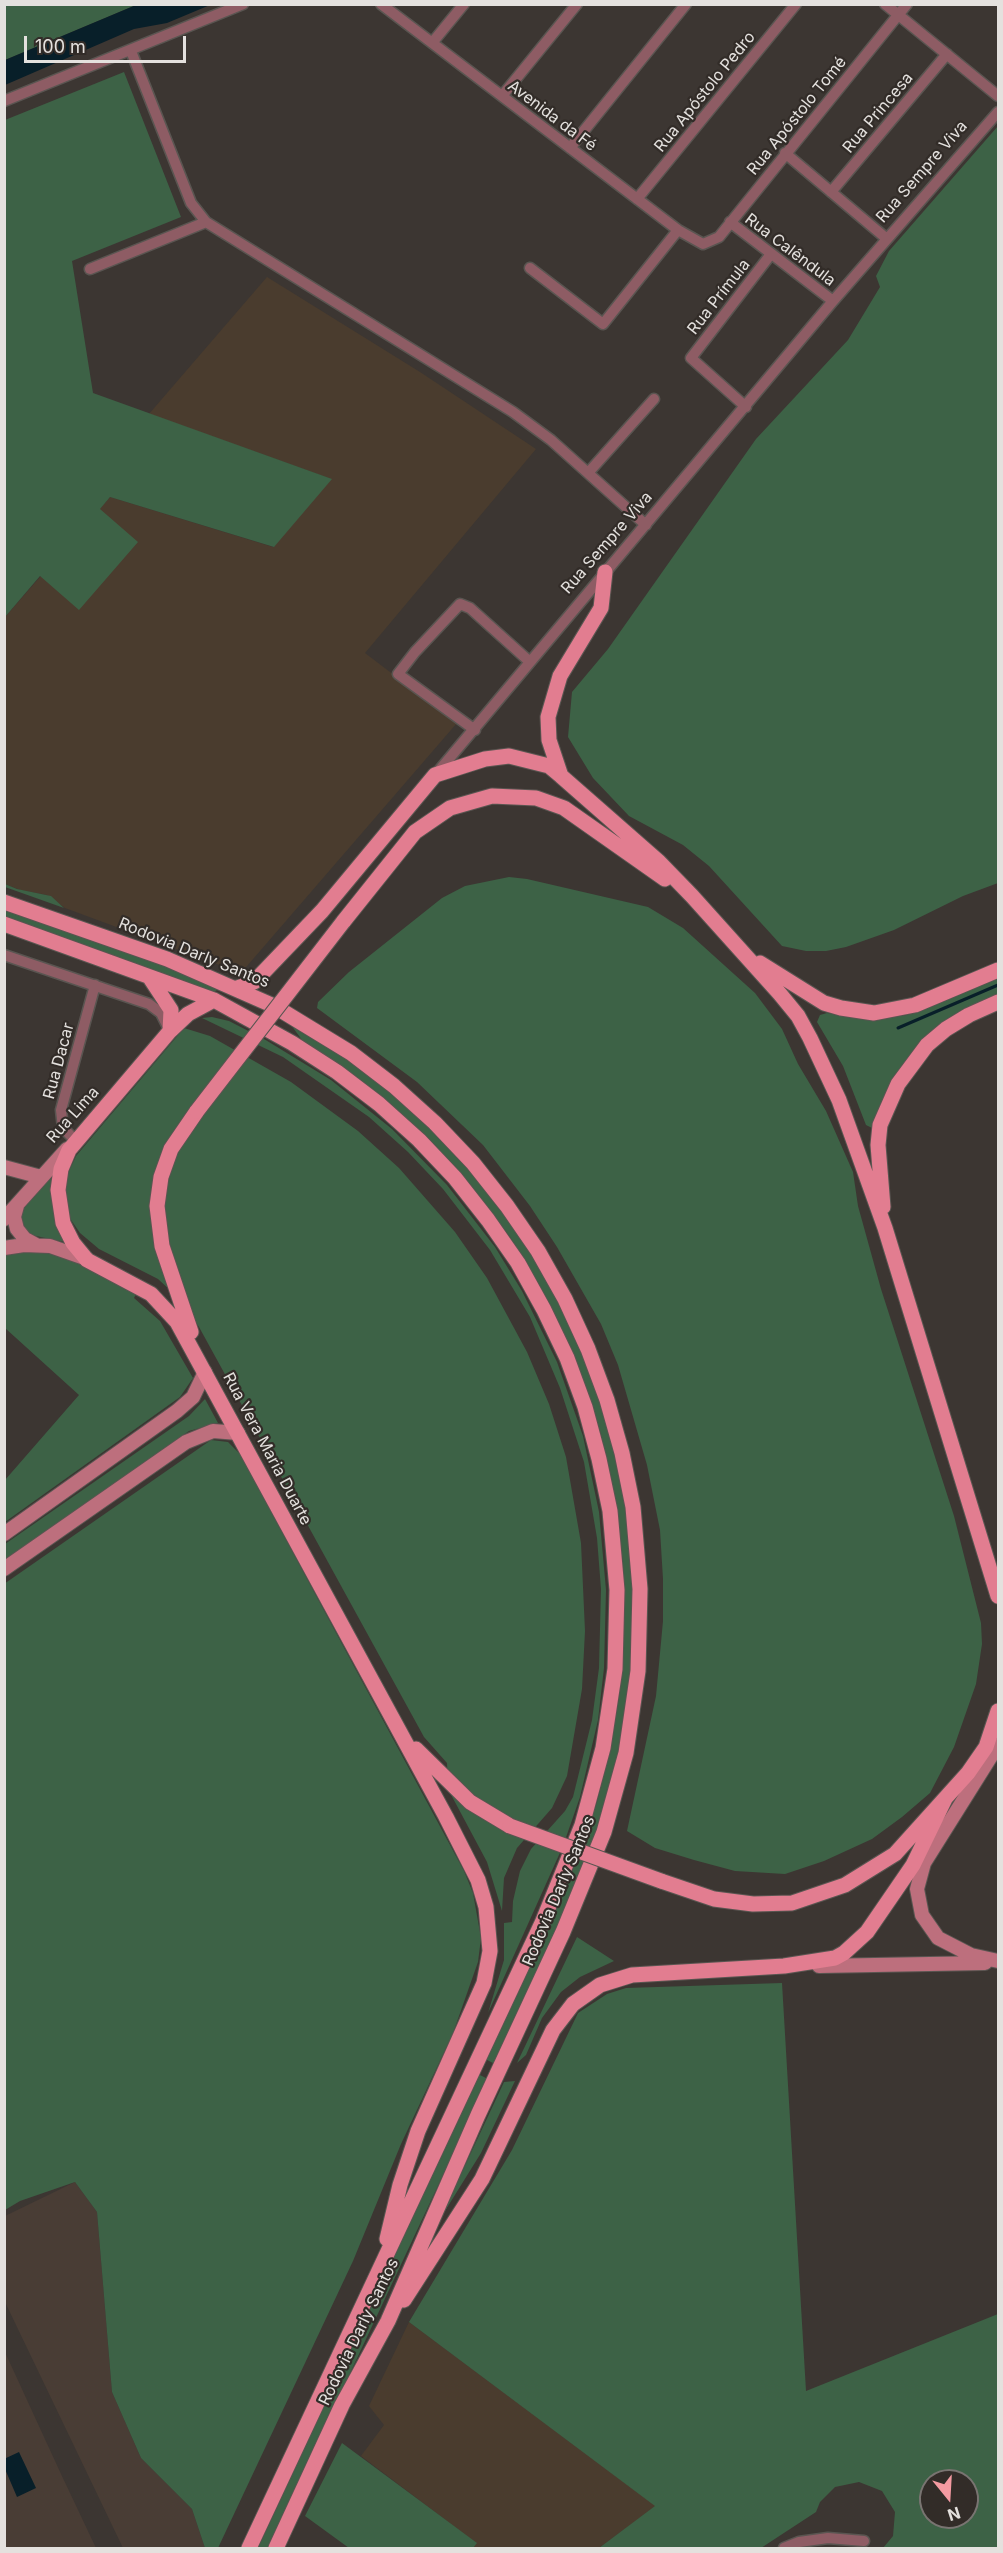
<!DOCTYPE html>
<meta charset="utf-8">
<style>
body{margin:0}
#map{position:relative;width:1003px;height:2553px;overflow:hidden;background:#3c3632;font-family:Inter,sans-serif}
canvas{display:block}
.frame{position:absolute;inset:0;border:6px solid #e4e1de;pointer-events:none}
.north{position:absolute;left:919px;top:2469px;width:60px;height:60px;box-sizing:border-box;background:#322c28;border:2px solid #797471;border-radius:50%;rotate:162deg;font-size:16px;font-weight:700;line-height:24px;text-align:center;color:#e4e1de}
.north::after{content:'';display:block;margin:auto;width:21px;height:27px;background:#f49aa1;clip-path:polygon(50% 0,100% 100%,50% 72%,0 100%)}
.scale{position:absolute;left:24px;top:36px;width:162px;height:27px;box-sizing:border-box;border:3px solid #e4e1de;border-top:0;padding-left:8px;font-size:18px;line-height:21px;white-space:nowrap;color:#e4e1de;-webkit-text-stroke:4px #322c28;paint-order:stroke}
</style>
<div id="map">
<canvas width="1003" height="2553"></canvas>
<div class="frame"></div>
<div class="north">N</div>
<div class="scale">100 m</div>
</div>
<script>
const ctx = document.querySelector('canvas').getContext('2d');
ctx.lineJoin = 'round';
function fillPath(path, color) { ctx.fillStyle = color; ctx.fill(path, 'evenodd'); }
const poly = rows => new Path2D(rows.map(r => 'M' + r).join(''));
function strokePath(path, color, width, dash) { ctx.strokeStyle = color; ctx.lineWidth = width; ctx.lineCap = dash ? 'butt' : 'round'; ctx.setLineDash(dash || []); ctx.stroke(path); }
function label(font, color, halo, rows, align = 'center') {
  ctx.font = font + ' Inter,sans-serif'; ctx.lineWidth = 4.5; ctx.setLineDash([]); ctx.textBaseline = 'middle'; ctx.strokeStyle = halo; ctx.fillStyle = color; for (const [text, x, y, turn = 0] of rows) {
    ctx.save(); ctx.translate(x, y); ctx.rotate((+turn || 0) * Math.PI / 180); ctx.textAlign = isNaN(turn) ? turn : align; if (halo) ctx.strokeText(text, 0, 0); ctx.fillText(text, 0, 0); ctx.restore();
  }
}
const industrial = poly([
 [267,277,420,372,536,449,365,653,457,723,241,973,65,908,47,895,20,890,5,884,5,617,110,497,273,547,331,479,149,414],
 [409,2322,656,2506,599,2548,473,2548,476,2543,361,2456,384,2425,369,2406]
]);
const built = poly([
 [75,2182,97,2212,112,2392,141,2458,192,2509,205,2548,123,2548,5,2302,5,2216],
 [4,2350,61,2474,96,2548,5,2548]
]);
const green = poly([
 [5,5,136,5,5,60],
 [124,72,181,217,72,261,93,393,332,479,274,547,110,497,100,509,138,542,79,610,40,576,5,617,5,120],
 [998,126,998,883,963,896,894,930,846,947,826,951,806,951,782,946,709,866,683,845,629,816,593,778,568,737,572,692,608,649,756,439,848,340,880,287,876,276,889,251],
 [509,877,527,879,648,907,683,928,755,993,782,1029,798,1064,826,1111,853,1172,858,1206,881,1289,954,1516,981,1623,982,1644,976,1684,954,1747,930,1793,902,1817,872,1839,824,1861,785,1874,735,1871,694,1860,655,1848,627,1831,656,1696,663,1621,663,1579,660,1530,647,1465,618,1365,601,1324,557,1247,530,1206,483,1145,417,1082,317,1008,318,1002,349,972,442,898,465,886],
 [5,884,17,889,51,896,64,908,5,887],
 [5,910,174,969,221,988,210,994,5,920],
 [998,978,998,996,950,1019,872,1128,866,1125,843,1066,817,1022,820,1015,827,1013,868,1020,907,1015],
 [212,1017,229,1021,264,1039,331,1080,392,1129,447,1185,495,1247,522,1291,557,1362,583,1436,599,1512,606,1590,604,1668,598,1720,580,1797,563,1846,488,2013,504,1960,504,1923,512,1922,513,1901,520,1871,531,1849,565,1811,573,1797,592,1720,599,1668,601,1589,597,1538,584,1462,560,1388,530,1317,490,1250,443,1189,408,1152,369,1117,283,1057,202,1018],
 [291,1025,347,1058,411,1109,468,1167,518,1232,546,1278,582,1351,609,1428,626,1508,634,1589,632,1671,620,1751,606,1804,578,1881,495,2064,485,2059,543,1939,580,1852,597,1802,610,1749,619,1697,624,1616,623,1563,612,1483,600,1431,573,1355,538,1283,510,1237,461,1173,424,1134,363,1082,302,1040],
 [184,1028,210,1036,291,1082,358,1131,399,1168,455,1232,487,1278,527,1352,549,1404,566,1457,581,1543,585,1631,582,1689,567,1776,552,1808,517,1848,504,1878,502,1911,487,1862,448,1789,447,1763,424,1737,199,1327,183,1302,158,1279,99,1249,80,1233,69,1217,64,1196,67,1175,76,1156],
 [53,1178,54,1213,65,1242,31,1235,21,1226,20,1212,47,1180],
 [13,1251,55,1253,138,1290,134,1298,160,1321,193,1378,180,1397,5,1522,5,1480,79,1395,5,1328,5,1253],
 [205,1399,218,1423,189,1431,5,1560,5,1544,189,1416],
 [211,1440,228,1442,240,1454,464,1871,473,1893,481,1938,478,1962,453,2033,401,2144,353,2261,218,2548,205,2548,192,2509,141,2458,112,2392,97,2212,75,2182,20,2201,5,2210,4,1584],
 [577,1937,614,1961,580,1977,561,1992,542,2018,526,2055,517,2063],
 [782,1983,806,2391,998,2314,998,2548,883,2548,893,2536,895,2512,882,2491,859,2482,835,2487,820,2502,816,2512,761,2548,599,2548,655,2506,409,2322,512,2150,578,2013,607,1994,626,1988],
 [931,2481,967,2481,967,2517,931,2517],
 [478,2074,488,2079,268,2548,258,2548],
 [515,2081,481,2153,440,2219,504,2082],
 [342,2443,477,2543,473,2548,349,2548,305,2516]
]);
const water = poly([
 [136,5,210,5,167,23,134,29,5,85,5,60],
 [19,2452,36,2488,17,2497,5,2469,4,2459]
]);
const stream = poly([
 [898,1028,998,985]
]);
const street = poly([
 [381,4,678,230,703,244,719,237,907,4],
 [885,4,998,96],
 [432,43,464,4],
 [131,51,191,203,206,222,513,412,551,440,646,525],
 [502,96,577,4],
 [4,101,243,4],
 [570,148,686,4],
 [785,153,887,239],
 [831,192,947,54],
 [637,199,796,4],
 [730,222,833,301],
 [530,268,603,324,678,230],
 [90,269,206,222],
 [746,407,691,358,771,254],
 [588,473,654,399],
 [475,730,398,674,415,652,460,604,470,608,530,662],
 [437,773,833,301,998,112],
 [4,955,149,1004,161,1013,169,1029],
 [75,1140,63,1128,61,1110,95,985],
 [784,2548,799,2542,828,2538,864,2541]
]);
const secondary = poly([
 [4,1167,41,1177],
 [17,1206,14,1217,17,1229,25,1239,36,1245],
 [4,1219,67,1149],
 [4,1248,24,1245,50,1246,87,1259],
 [4,1534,177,1411,193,1397,205,1372],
 [4,1569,186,1442,213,1431,238,1433],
 [998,1745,924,1863,917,1889,922,1915,938,1938,971,1955,998,1961],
 [819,1966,985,1963]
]);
const primary = poly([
 [561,776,549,740,548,717,560,676,601,608,605,572],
 [4,902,167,959,274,1006,351,1053,394,1086,435,1123,473,1163,507,1206,538,1251,565,1299,588,1349,607,1400,622,1453,633,1507,640,1589,638,1671,626,1753,604,1832,563,1932,478,2115,388,2321,342,2405,276,2548],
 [343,922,415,832,450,808,492,796,536,798,564,808,665,879],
 [4,924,214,1000,292,1043,337,1072,379,1104,419,1140,455,1178,488,1220,518,1263,544,1310,567,1358,585,1407,599,1459,610,1511,617,1590,615,1669,603,1748,582,1825,542,1923,249,2548],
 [760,963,824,1003,841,1008,874,1013,915,1005,998,970],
 [150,978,171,1010,170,1031,69,1150,61,1169,58,1190,63,1223,73,1243,87,1260,151,1294,177,1322,446,1817,478,1880,486,1907,490,1951,484,1983,418,2131,400,2185,387,2239],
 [237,988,254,982,322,911,435,775,485,759,509,756,549,766,561,776,659,862,692,896,780,994,798,1016,810,1038,839,1100,885,1228,998,1596],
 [170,1031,188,1014,214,1000],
 [883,1207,878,1145,880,1125,898,1084,927,1045,946,1029,969,1015,998,1002],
 [191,1332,162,1246,157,1206,161,1177,171,1149,197,1111],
 [416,1749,470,1802,510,1826],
 [661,1881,714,1899,753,1904,792,1903,845,1885,895,1854,968,1773,986,1747,998,1711],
 [404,2300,482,2179,553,2030,573,2004,600,1985,632,1975,784,1966,835,1958,844,1953,867,1932,913,1865,945,1799]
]);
const primaryBridge = poly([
 [197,1111,343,922],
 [510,1826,661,1881]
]);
const streetNames = [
 ["Rua Apóstolo Pedro",705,92,-51],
 ["Rua Princesa",878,113,-50],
 ["Avenida da Fé",552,116,37],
 ["Rua Apóstolo Tomé",797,116,-51],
 ["Rua Sempre Viva",922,172,-49],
 ["Rua Calêndula",790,250,37],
 ["Rua Prímula",719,297,-52],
 ["Rua Sempre Viva",607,543,-49],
 ["Rodovia Darly Santos",194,953,22],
 ["Rua Dacar",59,1061,-75],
 ["Rua Lima",73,1115,-48],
 ["Rua Vera Maria Duarte",267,1449,62],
 ["Rodovia Darly Santos",559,1891,-67],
 ["Rodovia Darly Santos",359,2332,-64]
];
fillPath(industrial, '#4a3c2e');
fillPath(built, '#493d35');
fillPath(green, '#3d6246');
fillPath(water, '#081f29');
strokePath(stream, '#081f29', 3);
strokePath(street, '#5a5551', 13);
strokePath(secondary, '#5a5551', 16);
strokePath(primary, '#5a5551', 17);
strokePath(street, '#8e5c64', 10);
strokePath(secondary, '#bd6f7d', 14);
strokePath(primary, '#e27d90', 15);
strokePath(primaryBridge, '#5a5551', 17, []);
strokePath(primaryBridge, '#e27d90', 15);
label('16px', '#e4e1de', '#322c28', streetNames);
</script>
